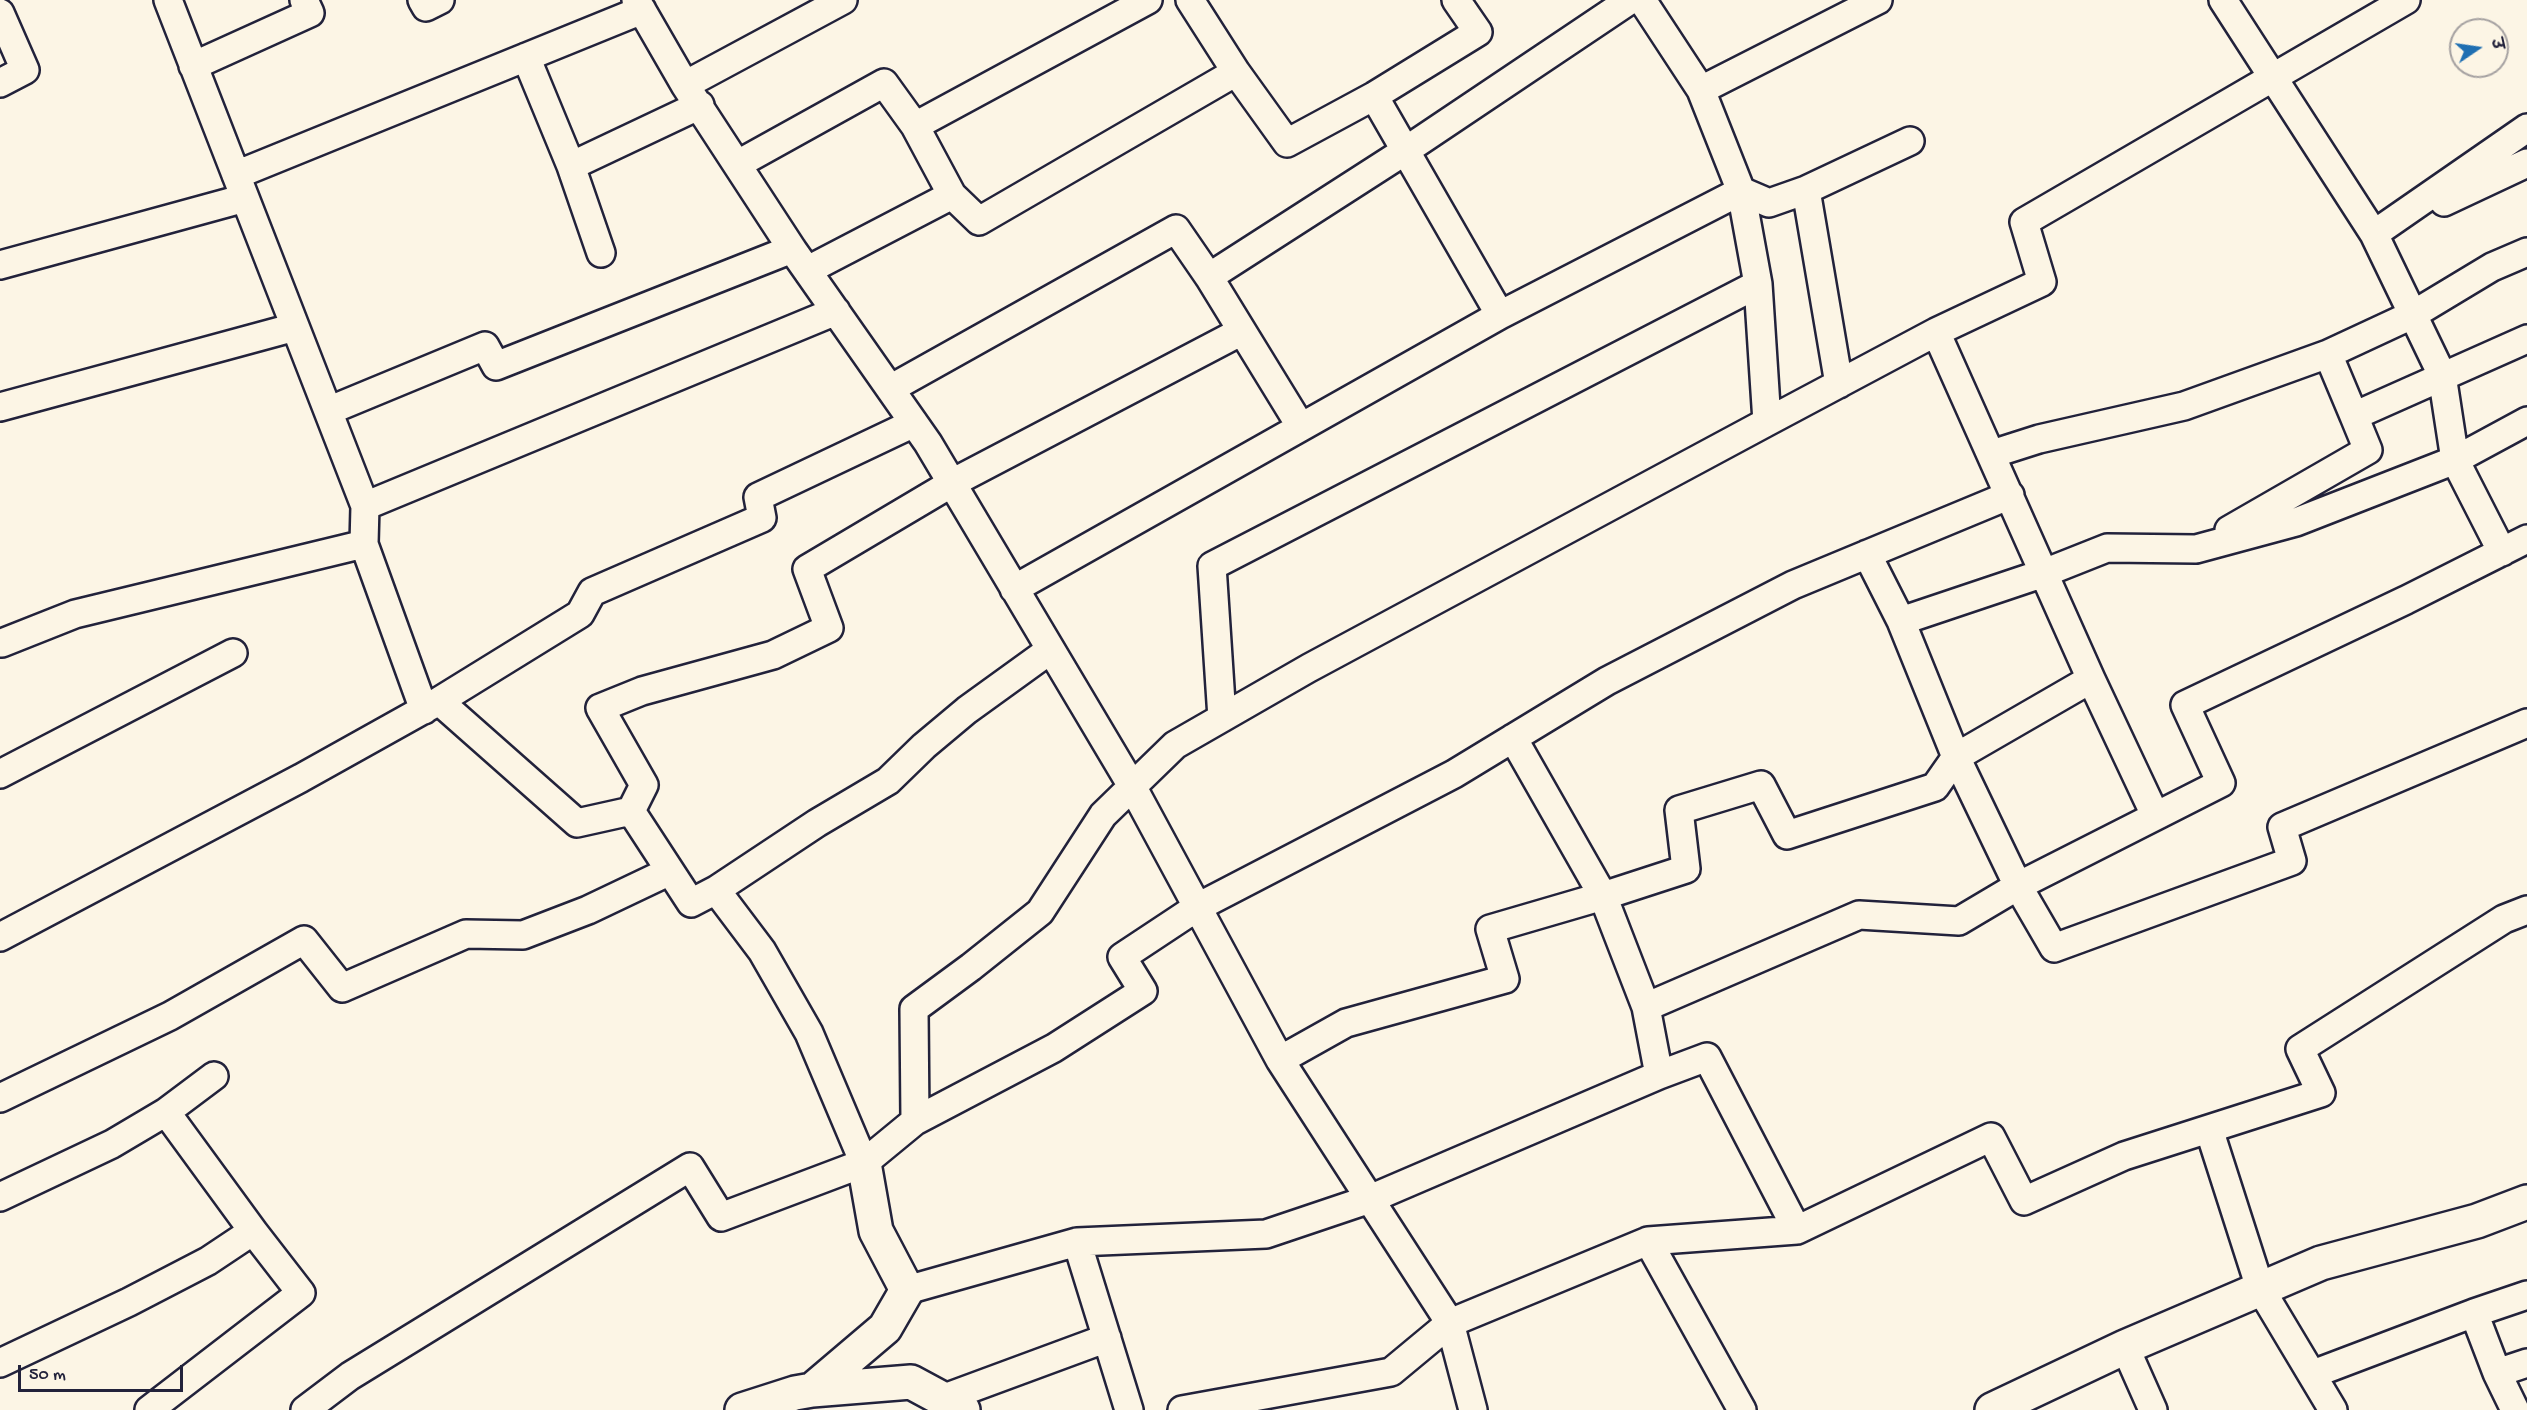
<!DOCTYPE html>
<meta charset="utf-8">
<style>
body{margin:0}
#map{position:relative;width:2527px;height:1410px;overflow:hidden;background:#fcf5e5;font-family:"Gochi Hand","Playpen Sans Deva",sans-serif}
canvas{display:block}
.north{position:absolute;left:2449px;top:18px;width:60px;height:60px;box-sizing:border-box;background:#fcf5e5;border:2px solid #a5a1a1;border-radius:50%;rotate:77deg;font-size:16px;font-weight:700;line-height:24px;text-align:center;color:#22223b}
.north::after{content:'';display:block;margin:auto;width:21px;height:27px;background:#1f6fb2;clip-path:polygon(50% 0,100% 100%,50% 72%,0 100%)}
.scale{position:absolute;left:18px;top:1365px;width:165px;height:27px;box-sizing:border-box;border:3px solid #22223b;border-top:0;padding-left:8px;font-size:18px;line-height:21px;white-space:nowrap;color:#22223b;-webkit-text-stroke:4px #fcf5e5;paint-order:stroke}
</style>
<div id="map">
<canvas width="2527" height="1410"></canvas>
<div class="north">उ</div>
<div class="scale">50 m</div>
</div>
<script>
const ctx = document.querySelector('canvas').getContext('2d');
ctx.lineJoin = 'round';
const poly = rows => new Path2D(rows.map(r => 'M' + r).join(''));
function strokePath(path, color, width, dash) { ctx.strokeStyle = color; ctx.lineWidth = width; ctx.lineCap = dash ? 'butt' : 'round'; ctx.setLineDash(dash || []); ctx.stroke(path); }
const street = poly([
 [168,0,365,506,364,544,424,710],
 [422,0,426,7,440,0],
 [636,0,685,85,792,249,928,443,1132,786,1280,1060,1450,1323,1391,1372,1182,1410],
 [1190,0,1236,72,1287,143,1374,96,1478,32,1456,0],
 [1642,0,1701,90,1741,191,1758,284,1767,422],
 [2223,0,2374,234,2442,375,2455,460,2502,552],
 [0,13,25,70,0,83],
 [526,57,571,166],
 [193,66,310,13,304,0],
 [685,85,843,0],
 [1701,90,1878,0],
 [1374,96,1500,315],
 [738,164,884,83,915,126,1148,0],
 [236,175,642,10],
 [1806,190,1839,384],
 [952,195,979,221,1236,72],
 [2444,202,2527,163],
 [2374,234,2527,128],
 [601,253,571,166,700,105],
 [0,265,245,198],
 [808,270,952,195,915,126],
 [1209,277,1405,151,1630,0],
 [1936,332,2091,679,2155,815],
 [2328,354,2354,416],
 [890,389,1176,229,1209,277,1301,427],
 [0,407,295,327],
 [328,411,485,346,496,366,792,249],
 [1992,454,2039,439,2184,406,2328,354,2414,314,2492,267,2527,252],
 [365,506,836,311],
 [2229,530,2368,450,2354,416,2527,339],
 [1867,554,1901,621],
 [1014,589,1500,315,1741,191,1769,203,1806,190,1910,141],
 [2,643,75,614,364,544],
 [2091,679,1956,757,2018,886,2221,783,2185,705,2406,600,2527,539],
 [439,701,580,614,592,592,762,518,758,497,914,423],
 [1222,718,1212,566,1758,284],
 [1513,738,1603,896,1686,869,1679,810,1761,785,1787,835,1935,787,1956,757,1901,621,2044,573,2107,548,2196,549,2296,522,2455,460,2527,421],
 [0,774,233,653],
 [631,811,644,785,600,708,642,691,773,655,829,628,807,569,952,483,1242,331],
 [716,890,762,951,809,1033,864,1163],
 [0,937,301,778,439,701,577,823,631,811,691,903,716,890,817,823,888,781,924,746,967,710,1050,650],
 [1646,1007,1659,1075],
 [1280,1060,1346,1023,1505,979,1490,929,1603,896,1646,1007,1859,915,1959,921,2018,886,2054,948,2292,861,2282,827,2527,723],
 [0,1098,170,1016,304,940,342,988,466,934,523,935,588,910,670,871],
 [915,1121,1054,1048,1143,991,1122,957,1196,908,1454,774,1607,681,1793,585,2010,495],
 [2209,1129,2260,1288,2333,1410],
 [0,1197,112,1144,166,1112],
 [1648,1241,1797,1230,1991,1137,2024,1201,2124,1156,2321,1093,2300,1049,2504,919,2527,910],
 [1077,1242,1266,1234,1370,1199,1659,1075,1707,1057,1797,1230],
 [907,1290,1077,1242,1129,1410],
 [2474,1313,2527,1295],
 [2125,1347,2153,1410],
 [0,1363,129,1302,208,1261,253,1231,166,1112,214,1076],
 [2497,1373,2515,1410],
 [2313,1374,2474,1313,2497,1373,2527,1363],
 [942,1399,1107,1338],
 [149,1410,301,1293,253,1231],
 [305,1410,350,1376,690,1167,721,1217,864,1163,915,1121,914,1009,971,967,1040,912,1103,815,1175,745,1309,668,1767,422,1936,332,2042,282,2024,222,2406,0],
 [1473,1410,1450,1323,1648,1241,1742,1410]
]);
const secondary = poly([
 [812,1390,911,1382,963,1410],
 [742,1410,795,1393,812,1390,885,1328,907,1290,876,1231,864,1163],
 [1992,1410,2125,1347,2321,1263,2477,1221,2527,1202]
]);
strokePath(street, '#22223b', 32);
strokePath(secondary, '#22223b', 38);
strokePath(street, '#fcf5e5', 27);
strokePath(secondary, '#fcf5e5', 33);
</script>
